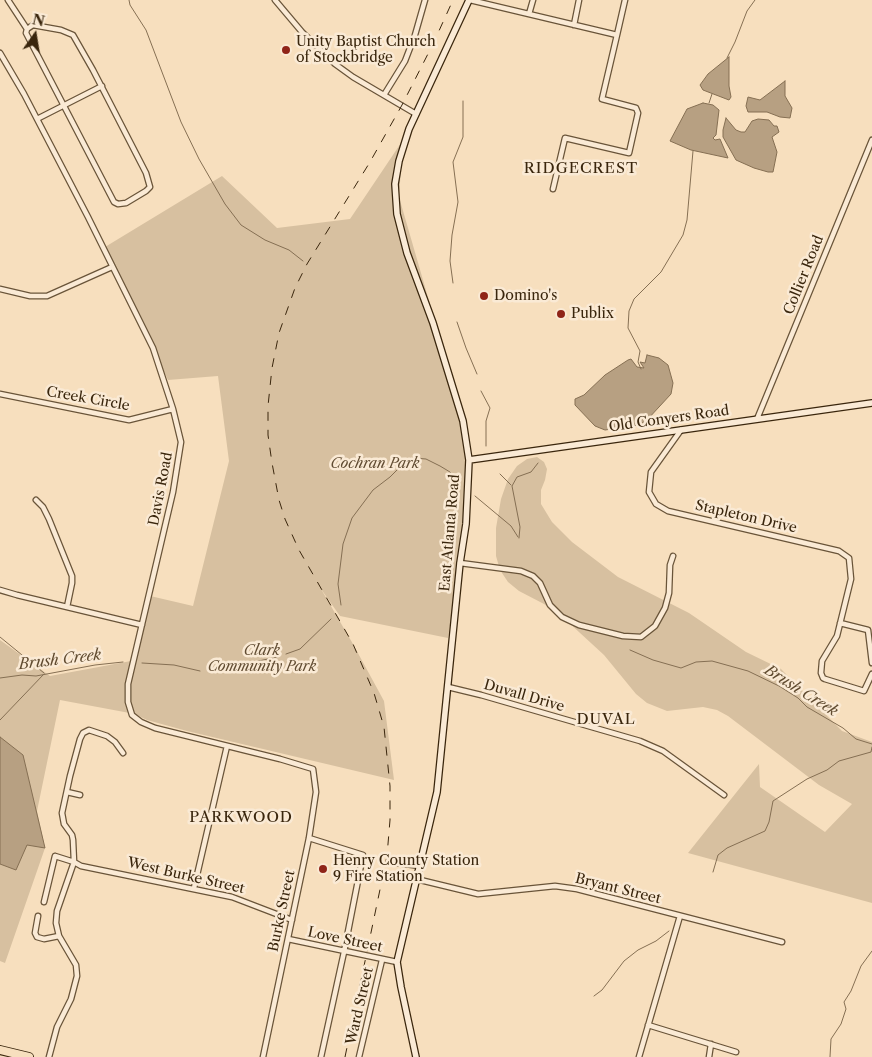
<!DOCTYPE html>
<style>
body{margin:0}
#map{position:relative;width:872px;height:1057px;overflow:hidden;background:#f7dfbe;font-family:"Libre Caslon Text",serif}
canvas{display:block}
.north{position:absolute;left:10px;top:10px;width:50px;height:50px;-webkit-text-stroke:4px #faead5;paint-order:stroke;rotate:13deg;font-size:14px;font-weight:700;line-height:20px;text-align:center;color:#3a260d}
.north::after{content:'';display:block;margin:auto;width:18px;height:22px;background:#3a260d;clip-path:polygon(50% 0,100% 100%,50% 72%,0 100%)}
</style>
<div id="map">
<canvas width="872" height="1057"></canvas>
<div class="north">N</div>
</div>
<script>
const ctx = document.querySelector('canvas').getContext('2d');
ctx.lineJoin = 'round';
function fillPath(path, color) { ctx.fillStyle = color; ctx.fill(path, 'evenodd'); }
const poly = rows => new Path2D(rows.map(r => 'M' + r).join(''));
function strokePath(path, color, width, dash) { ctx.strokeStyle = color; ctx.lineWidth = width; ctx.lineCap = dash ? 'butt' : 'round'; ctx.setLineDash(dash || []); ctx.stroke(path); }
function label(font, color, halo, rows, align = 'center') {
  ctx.font = font + ' "Libre Caslon Text",serif'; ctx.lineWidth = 5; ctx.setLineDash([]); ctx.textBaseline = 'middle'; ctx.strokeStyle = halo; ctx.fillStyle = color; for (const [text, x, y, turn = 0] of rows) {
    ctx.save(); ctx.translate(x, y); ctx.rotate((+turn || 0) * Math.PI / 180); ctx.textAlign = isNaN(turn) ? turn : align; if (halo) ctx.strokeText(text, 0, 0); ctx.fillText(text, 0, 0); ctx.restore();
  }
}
const green = poly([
 [403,140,399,197,462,415,472,459,468,511,448,638,340,616,321,589,353,644,384,701,394,780,187,731,147,720,135,714,60,700,37,811,45,848,5,963,0,961,0,640,50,676,131,661,125,686,129,697,128,684,142,625,146,595,193,606,229,461,218,376,168,380,105,247,222,176,277,228,350,219],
 [537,457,544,462,547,469,545,480,541,490,541,504,552,522,572,542,618,577,689,613,746,652,781,669,842,731,872,742,872,903,688,853,759,764,760,787,825,832,852,804,819,785,728,716,717,710,703,707,667,711,647,703,636,694,604,655,567,621,544,604,519,591,508,582,500,570,496,556,496,528,501,499,508,479,517,466,527,459]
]);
const water = poly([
 [729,57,729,86,731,97,729,100,703,90,700,85,708,74,729,57],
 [785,81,785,96,792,108,790,118,780,117,767,112,748,112,746,106,748,97,760,100,785,81],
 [703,103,713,105,719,110,716,135,713,138,715,140,720,139,728,158,691,150,670,141,687,109,703,103],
 [726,118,736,130,741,132,745,132,752,121,758,119,769,120,774,126,777,126,779,132,772,137,777,152,773,172,768,172,754,168,736,160,723,137,723,130,726,118],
 [647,355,659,358,668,365,673,383,671,394,647,420,639,425,605,430,595,426,575,405,575,399,584,395,605,375,628,360,631,359,637,367,644,368,640,362,645,363,647,355],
 [0,737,23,755,45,848,27,845,16,870,0,864,0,737]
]);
const stream = poly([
 [129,0,130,5,146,30,181,122,199,159,225,204,241,225,265,240,289,250,303,261],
 [727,58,735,42,747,11,755,0],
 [709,103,712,94],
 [453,283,450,261,452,235,458,202,453,162,463,137,463,101],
 [457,322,466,348,477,374],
 [641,369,638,362,640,351,628,328,629,311,634,299,661,272,683,235,687,220,693,151],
 [481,391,490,408,486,421,486,446],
 [500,474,511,485],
 [475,496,511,526,518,537],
 [519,538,520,527,512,486,517,477,531,472,538,463],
 [341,605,338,584,343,544,352,518,373,490,390,477,400,467,414,458,426,459,440,466,450,472,458,485],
 [0,637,44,673],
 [630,650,653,660,681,668,696,662,712,661,748,671,779,686,798,698,807,707,843,728,856,739,872,744],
 [286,654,300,649,331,619],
 [142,663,174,665,200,671],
 [208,669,245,664,277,657],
 [0,678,22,675,36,676,95,665,123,662],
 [0,720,44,674],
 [713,872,718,855,727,848,765,831,769,822,773,801,807,779,827,770,839,761,871,752,872,747],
 [594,996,602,990,624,961,638,950,656,941,669,931],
 [830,1057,831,1039,841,1024,846,1009,844,1002,851,991,861,966,872,951]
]);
const street = poly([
 [8,0,27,29],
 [275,0,302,32,335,64,353,77,416,114],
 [470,0,617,35,602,99,636,108,638,113,629,153,565,138,553,189],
 [529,14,533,0],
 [33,25,61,30,73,35,93,70,146,173,150,187,146,191,126,203,118,204,114,202,26,33,27,29,33,25],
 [574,25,579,0],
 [617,35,625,0],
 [0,53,24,94,88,217,153,348,173,409,181,442,173,492,128,684,128,702,132,715,141,722,155,728,280,759,313,769,316,792,309,838,263,1057],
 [384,95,405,61,415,35,425,0],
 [37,119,102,86],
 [0,289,30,296,47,296,112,267],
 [0,394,129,420,173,409],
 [757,419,872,140],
 [681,430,651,472,649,492,656,504,668,511,839,551,849,558,851,579,837,636,822,661,821,673,823,678,825,679,864,691,872,674],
 [36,500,43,507,49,519,72,576,72,583,67,607],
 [460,563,521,571,533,576,540,583,550,605,562,617,579,625,623,636,641,637,655,626,665,608,669,593,670,565,673,556],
 [0,590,17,595,142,625],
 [840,623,868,630,872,663],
 [448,687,481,695,640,741,663,751,724,795],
 [67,792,80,795],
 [309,838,363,855,344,952,321,1057],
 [390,862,420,866],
 [416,879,478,894,555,886,577,889,782,942],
 [194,888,227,746],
 [44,902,55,856,74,862,81,866,232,897,292,920],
 [38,916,35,933,37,937,44,939,59,936],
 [288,939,397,962],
 [648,1025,736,1052],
 [49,1057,57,1027,71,999,77,976,76,965,59,936,56,923,57,911,74,862,73,840,72,835,64,824,62,813,70,776,80,739,83,733,89,730,107,736,115,742,123,753],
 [359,1057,382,960],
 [639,1057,680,916],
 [709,1057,711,1044]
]);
const secondary = poly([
 [469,460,872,403],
 [416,1057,401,987,397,962,437,792,460,563,466,524,469,460,463,421,433,323,407,253,397,214,395,184,399,161,409,129,469,0]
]);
const highway = poly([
 [0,1050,29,1057]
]);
const rail = poly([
 [345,1057,387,856,390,820,390,786,384,727,374,693,353,644,299,550,285,519,279,500,272,463,268,435,268,406,272,368,279,333,295,288,307,264,370,162,402,105,433,44,453,0]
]);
const markers = [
 [286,50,5,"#8f2418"],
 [484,296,5,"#8f2418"],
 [561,314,5,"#8f2418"],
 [323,869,5,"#8f2418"]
];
const poiNames = [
 ["Unity Baptist Church",296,42],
 ["of Stockbridge",296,58],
 ["Domino's",494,296],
 ["Publix",571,314],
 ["Henry County Station",333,861],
 ["9 Fire Station",333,877]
];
const streetNames = [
 ["Collier Road",804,275,-68],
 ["Creek Circle",88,399,10],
 ["Old Conyers Road",669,419,-8],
 ["Davis Road",161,489,-79],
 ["Stapleton Drive",746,517,13],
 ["East Atlanta Road",450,533,-85],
 ["Duvall Drive",524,696,16],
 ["West Burke Street",186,876,13],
 ["Bryant Street",618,889,14],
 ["Burke Street",282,911,-78],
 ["Love Street",345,940,12],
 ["Ward Street",360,1006,-77]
];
const parkNames = [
 ["Cochran Park",375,464],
 ["Clark",262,651],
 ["Community Park",262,667]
];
const neighbourhoodNames = [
 ["RIDGECREST",581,169],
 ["DUVAL",606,720],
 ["PARKWOOD",241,818]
];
const waterNames = [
 ["Brush Creek",60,660,-7],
 ["Brush Creek",801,691,32]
];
fillPath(green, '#d7c0a0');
fillPath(water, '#b7a082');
strokePath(water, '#856f53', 1);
strokePath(stream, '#856f53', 1);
strokePath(street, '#695439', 7);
strokePath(secondary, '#3a260d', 8);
strokePath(highway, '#3a260d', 10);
strokePath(street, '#faead5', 4.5);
strokePath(secondary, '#faead5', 5.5);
strokePath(highway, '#f7dfbe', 8);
strokePath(rail, '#3a260d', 1, [9, 9]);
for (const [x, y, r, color] of markers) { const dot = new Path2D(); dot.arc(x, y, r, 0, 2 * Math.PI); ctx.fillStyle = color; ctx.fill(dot); strokePath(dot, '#faead5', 2); }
label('14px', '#3a260d', '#faead5', poiNames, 'left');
label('14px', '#3a260d', '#faead5', streetNames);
label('italic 14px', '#614c32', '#faead5', parkNames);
ctx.letterSpacing = '1px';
label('15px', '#3a260d', '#faead5', neighbourhoodNames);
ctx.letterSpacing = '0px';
label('italic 15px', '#604b30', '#faead5', waterNames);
</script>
